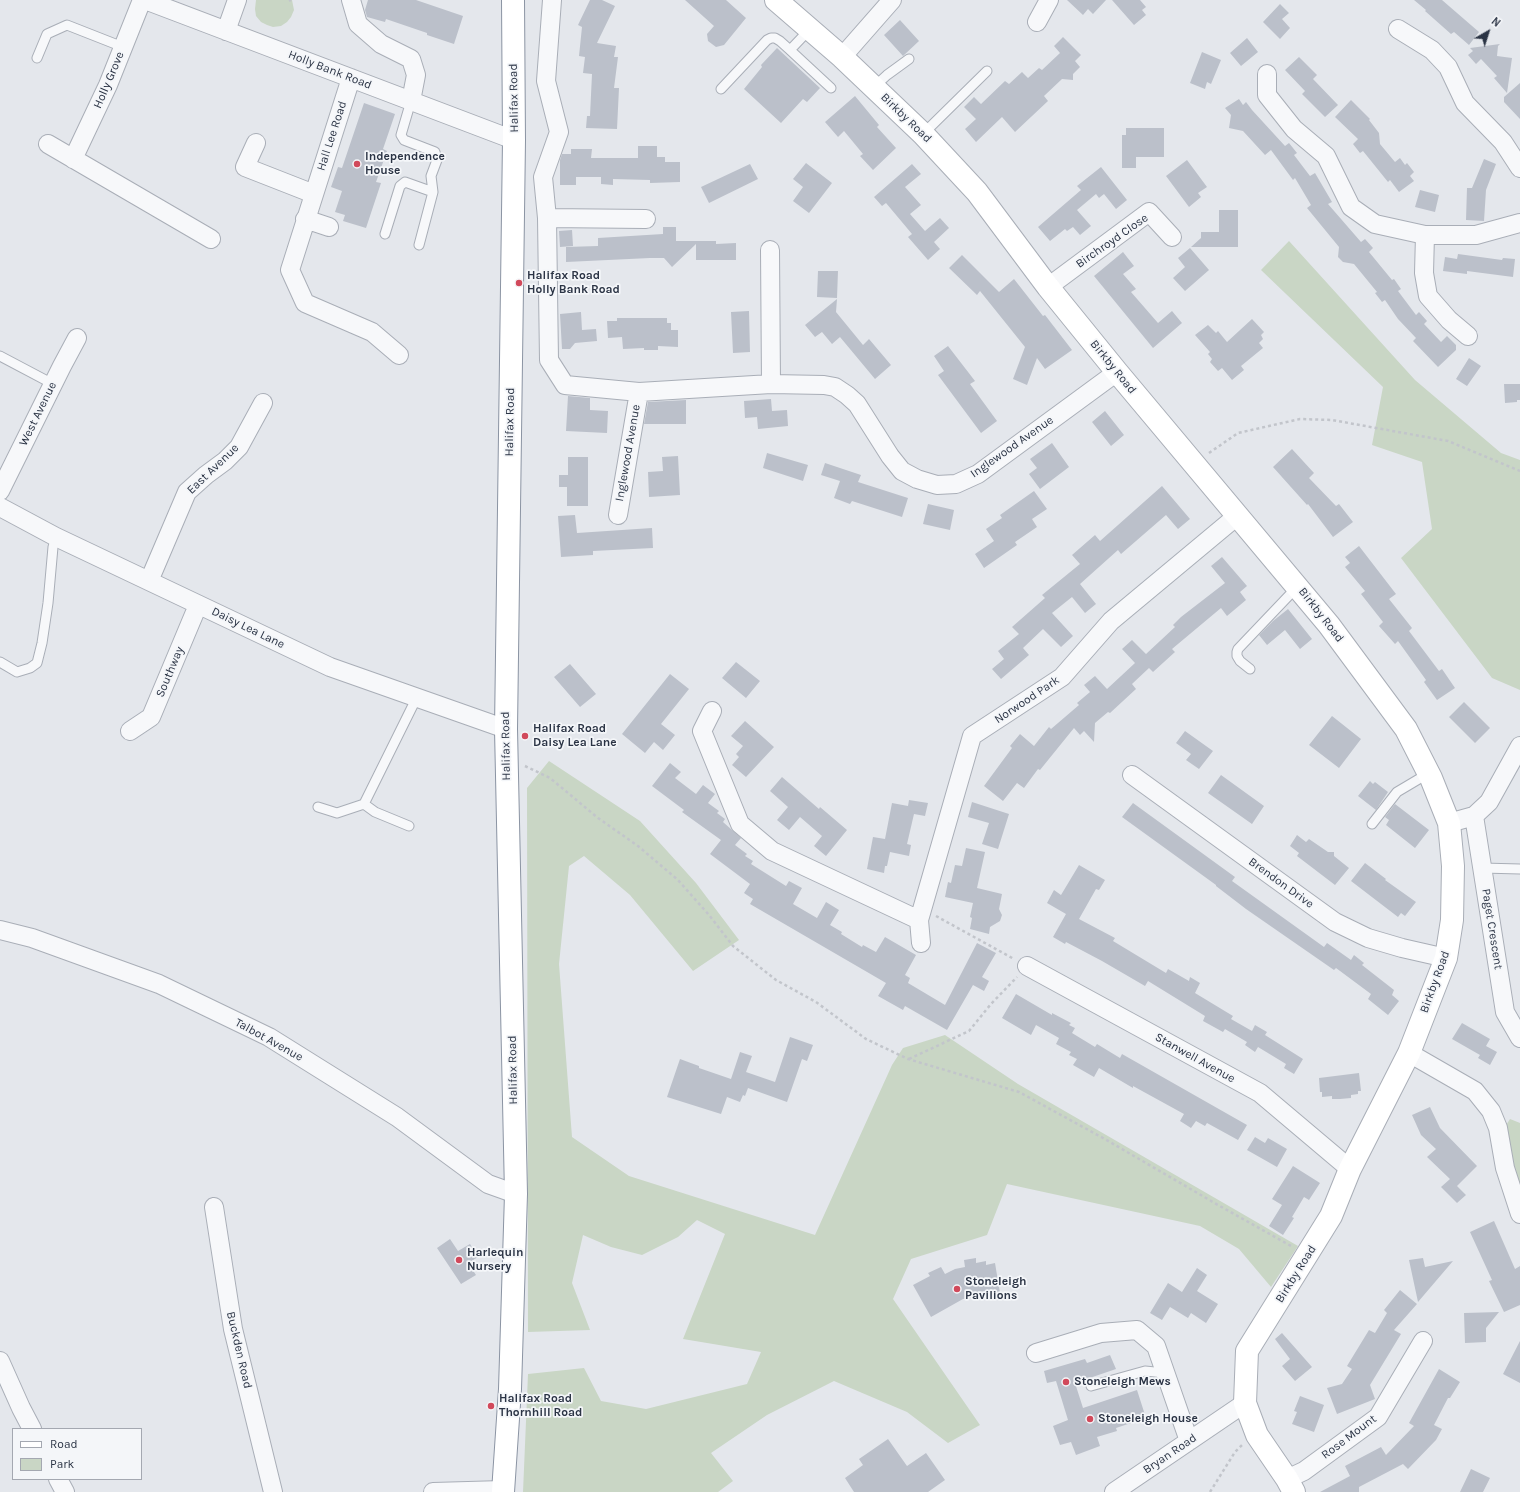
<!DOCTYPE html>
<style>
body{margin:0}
#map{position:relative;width:1520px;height:1492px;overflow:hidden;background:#e4e7ec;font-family:Karla,sans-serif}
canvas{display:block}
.legend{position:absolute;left:12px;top:1428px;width:130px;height:52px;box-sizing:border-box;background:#f4f6f9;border:1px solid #a4a8b1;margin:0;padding:5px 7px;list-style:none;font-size:12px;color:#2b3445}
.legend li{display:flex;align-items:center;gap:8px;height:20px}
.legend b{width:20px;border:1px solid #a4a8b1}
.north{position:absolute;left:1468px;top:12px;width:40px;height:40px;-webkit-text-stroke:3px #f4f6f9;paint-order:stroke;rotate:39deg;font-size:11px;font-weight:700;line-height:16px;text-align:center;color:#2b3445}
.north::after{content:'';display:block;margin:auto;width:14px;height:18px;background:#2b3445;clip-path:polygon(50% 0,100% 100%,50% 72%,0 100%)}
</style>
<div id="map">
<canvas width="1520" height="1492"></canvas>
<ul class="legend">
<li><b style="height:5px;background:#fff"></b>Road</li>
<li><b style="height:11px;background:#c9d6c5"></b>Park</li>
</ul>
<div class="north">N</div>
</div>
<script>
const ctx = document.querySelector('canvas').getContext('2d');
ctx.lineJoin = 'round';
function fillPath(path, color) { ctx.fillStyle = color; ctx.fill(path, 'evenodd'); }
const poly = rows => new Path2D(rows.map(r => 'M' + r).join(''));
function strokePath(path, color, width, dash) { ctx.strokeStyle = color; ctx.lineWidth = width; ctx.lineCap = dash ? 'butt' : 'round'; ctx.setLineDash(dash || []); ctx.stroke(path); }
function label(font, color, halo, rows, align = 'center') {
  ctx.font = font + ' Karla,sans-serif'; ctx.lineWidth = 3.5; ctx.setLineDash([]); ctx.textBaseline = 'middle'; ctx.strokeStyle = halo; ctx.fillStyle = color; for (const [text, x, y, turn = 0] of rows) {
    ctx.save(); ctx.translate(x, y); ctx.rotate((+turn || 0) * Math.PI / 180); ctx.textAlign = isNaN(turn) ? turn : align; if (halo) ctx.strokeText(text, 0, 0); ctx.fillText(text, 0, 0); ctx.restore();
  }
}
const green = poly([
 [256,0,292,0,294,10,291,17,287,22,281,26,273,27,267,25,261,22,256,16,255,9],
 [1289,241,1415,380,1501,453,1520,460,1520,690,1492,678,1401,558,1432,529,1422,462,1372,445,1383,387,1261,270],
 [549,761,640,821,696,883,739,940,693,971,630,895,584,856,569,866,559,964,572,1137,629,1176,815,1235,892,1065,903,1048,945,1035,1018,1084,1298,1246,1271,1287,1239,1249,1200,1226,1007,1184,987,1235,911,1259,893,1299,980,1425,948,1443,907,1412,834,1381,767,1415,711,1453,733,1481,718,1492,523,1492,528,1374,584,1368,601,1401,646,1409,747,1384,761,1352,683,1339,725,1234,697,1220,678,1237,642,1255,611,1247,583,1235,572,1283,590,1330,528,1332,527,788],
 [1510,1119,1520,1123,1520,1195,1501,1133]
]);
const building = poly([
 [368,0,416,0,463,16,454,44,427,35,427,33,386,19,385,22,367,17,365,10],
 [590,0,602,0,615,6,597,43,616,46,614,57,618,57,614,88,619,88,617,129,586,128,587,116,590,116,592,74,583,73,585,57,579,56,582,27,578,25],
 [685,0,726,0,746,18,724,45,716,47,708,41,707,34,714,26],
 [1067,0,1106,0,1093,14,1088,9,1083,15],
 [1112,0,1140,0,1146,7,1142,10,1146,15,1134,25],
 [1414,0,1442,0,1479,32,1469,45,1454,32,1451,34,1425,11,1426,10],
 [1280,4,1289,13,1282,19,1290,28,1280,39,1263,22],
 [900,20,919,41,903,56,884,35],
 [1063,37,1081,55,1075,61,1080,67,1073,74,1073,80,1062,79,1044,96,1048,101,1015,132,1002,117,976,142,965,129,976,119,964,107,974,97,981,104,1005,81,1009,84,1022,72,1028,78,1039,68,1042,70,1060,53,1054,46],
 [1247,38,1258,52,1241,66,1230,53],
 [1500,44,1498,46,1497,56,1512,58,1507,93,1494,78,1497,76,1481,59,1476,64,1468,55,1473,51,1470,48],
 [777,48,820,88,807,102,803,99,781,123,744,89,762,67,761,65],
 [1202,52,1221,60,1211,84,1207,82,1205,89,1190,83],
 [1299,57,1317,75,1313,79,1338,105,1325,117,1302,94,1305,91,1285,70],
 [1520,83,1520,119,1504,102,1504,97],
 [855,96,879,125,877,127,896,148,873,170,860,156,863,154,844,131,838,137,825,122],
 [1239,99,1243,105,1246,102,1252,110,1285,146,1289,143,1297,153,1294,155,1310,176,1315,173,1332,202,1328,204,1361,242,1365,239,1373,248,1369,252,1392,280,1394,279,1401,289,1398,291,1416,315,1419,312,1427,321,1424,324,1441,342,1447,336,1456,345,1456,350,1438,367,1413,341,1416,338,1398,319,1385,300,1382,302,1375,293,1377,292,1354,264,1343,262,1338,257,1339,247,1307,208,1311,205,1295,178,1293,180,1271,150,1265,155,1243,131,1229,128,1231,115,1225,108],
 [1351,100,1370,119,1369,120,1379,133,1380,144,1395,162,1400,158,1405,165,1407,163,1414,172,1410,176,1414,181,1399,192,1390,180,1388,182,1363,151,1360,153,1353,144,1358,139,1335,117],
 [364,103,395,114,383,149,387,151,376,182,381,183,366,228,343,221,345,215,335,212,342,191,331,187,338,167,342,168],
 [1126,128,1164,128,1164,157,1136,157,1136,168,1122,168,1122,135,1126,135],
 [638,146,657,146,657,157,665,157,665,162,680,162,680,182,650,183,650,180,613,179,613,185,601,184,601,177,576,177,576,185,560,185,560,160,562,154,571,154,571,149,592,149,591,158,638,158],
 [1484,159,1496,164,1486,190,1484,221,1466,220,1467,188,1472,188],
 [1187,160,1207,187,1198,193,1201,197,1189,207,1166,176],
 [806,163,832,183,809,213,793,201,803,187,793,179],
 [750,164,758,179,709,203,701,187],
 [912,164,921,174,905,187,921,205,910,214,925,231,940,218,949,228,934,242,940,249,928,260,908,237,912,234,886,203,882,206,874,197],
 [1101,167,1127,200,1116,209,1104,194,1099,198,1096,194,1077,210,1091,226,1080,235,1073,227,1067,231,1065,229,1050,241,1038,227,1081,190,1077,186],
 [1420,190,1439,195,1435,212,1415,207],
 [1219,210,1238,210,1238,247,1191,247,1201,238,1201,232,1219,232],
 [663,227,676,227,676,241,716,241,716,244,736,243,736,260,696,260,696,244,672,267,664,258,650,258,566,262,566,247,598,246,598,238,663,234],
 [572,230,573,246,560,247,559,231],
 [1190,248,1209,270,1185,291,1173,278,1185,267,1178,258],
 [1123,252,1134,266,1123,274,1136,289,1131,292,1158,323,1172,311,1182,323,1153,348,1094,276],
 [1458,254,1502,260,1503,258,1515,259,1513,277,1467,271,1467,274,1443,271,1445,257,1457,259],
 [962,255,999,292,1014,279,1043,316,1045,315,1072,350,1045,369,1037,358,1027,385,1013,379,1025,347,980,291,977,295,949,268],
 [818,271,838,271,837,298,817,297],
 [837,299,836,312,863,345,869,339,891,365,875,379,840,337,832,344,822,332,815,337,805,325],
 [749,311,750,352,733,353,731,312],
 [581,312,582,330,596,329,597,341,575,343,570,349,562,349,560,314],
 [617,318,667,318,667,323,671,323,671,330,678,330,678,347,658,346,658,350,644,350,644,348,623,349,622,337,608,338,607,321,617,321],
 [1252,319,1264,332,1261,335,1263,339,1259,343,1263,348,1241,366,1244,370,1232,380,1222,368,1218,371,1210,362,1212,359,1208,354,1210,352,1195,335,1208,325,1216,333,1218,331,1227,342],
 [948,346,975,381,970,384,997,421,981,433,938,375,944,371,934,356],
 [1469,358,1481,366,1467,386,1456,379],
 [1504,384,1520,384,1520,400,1517,400,1517,402,1505,403],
 [568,396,590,398,590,410,608,411,607,433,566,431],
 [771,399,772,411,787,410,788,426,758,429,757,417,745,418,744,401],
 [686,400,686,424,644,424,648,402],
 [1105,411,1124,435,1111,446,1092,422],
 [1052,443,1069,467,1040,489,1029,474,1037,468,1030,459],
 [1292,449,1314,473,1309,478,1336,506,1339,504,1353,522,1333,537,1308,504,1307,505,1273,467],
 [767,453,808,465,803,481,763,468],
 [678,456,680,495,649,497,648,472,663,471,662,457],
 [568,457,588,457,588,506,567,506,567,487,559,487,559,475,568,475],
 [825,463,861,475,858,482,908,498,902,517,852,501,850,504,834,498,840,481,821,475],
 [1162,486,1190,519,1178,529,1166,515,1121,554,1118,550,1080,584,1096,604,1085,613,1072,597,1052,613,1073,636,1061,647,1043,629,1023,648,1029,655,1001,679,992,669,1004,659,998,651,1019,634,1012,627,1045,598,1042,595,1080,564,1072,555,1095,535,1100,541],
 [1034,491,1047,509,1032,519,1037,527,1015,542,1017,545,984,568,975,554,994,541,986,529,1002,518,1000,515],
 [928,504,954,510,950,530,923,524],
 [575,515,577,533,652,528,653,548,593,551,593,555,561,557,558,516],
 [1359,546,1396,594,1389,599,1412,628,1409,631,1439,671,1442,669,1455,688,1437,700,1424,682,1426,680,1398,641,1395,644,1379,626,1383,622,1361,594,1365,591,1345,567,1350,563,1345,557],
 [1222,557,1247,586,1240,592,1246,600,1227,616,1221,608,1172,649,1175,652,1153,672,1149,668,1132,684,1136,689,1110,713,1108,712,1095,723,1094,742,1084,731,1080,735,1074,728,1040,770,1038,769,1024,788,1017,783,1003,801,984,786,1012,748,1010,746,1020,734,1034,746,1049,727,1051,729,1079,705,1077,703,1090,692,1084,685,1095,676,1107,689,1135,663,1122,649,1132,640,1146,654,1175,627,1173,625,1181,617,1225,583,1211,566],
 [1288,609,1312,639,1300,649,1285,630,1267,645,1259,635,1273,621],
 [736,662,760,681,746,698,722,678],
 [570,664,596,694,580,707,554,677],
 [670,674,689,689,661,724,675,735,663,750,654,742,645,753,622,734],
 [1464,702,1490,728,1475,743,1449,717],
 [1332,716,1361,739,1339,768,1309,745],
 [745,721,774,747,746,777,732,765,739,757,736,754,743,746,731,736],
 [1185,731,1213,751,1199,769,1186,760,1191,754,1176,743],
 [670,763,681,772,675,778,696,794,703,785,715,794,708,803,719,811,717,813,725,819,723,822,741,838,735,845,747,854,745,856,753,861,751,864,786,886,789,881,802,888,793,904,817,918,826,902,839,910,830,925,842,932,841,934,862,947,863,945,876,952,885,937,916,955,905,975,910,978,908,983,945,1005,977,943,996,953,982,977,989,981,984,991,973,985,947,1030,905,1006,903,1010,878,996,886,983,750,904,753,899,744,893,750,884,710,854,721,840,682,812,684,810,652,786],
 [1221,775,1264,806,1252,824,1208,793],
 [782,777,819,809,820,807,847,830,826,856,814,846,822,836,800,817,789,830,777,820,788,807,770,791],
 [1370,781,1373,784,1375,782,1388,792,1376,810,1358,796],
 [909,800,928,803,925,816,914,814,907,844,911,845,909,856,890,852,887,866,885,866,884,873,867,869,873,837,885,839,892,803,908,806],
 [972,802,1009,814,998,849,982,844,989,823,968,817],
 [1133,803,1235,877,1232,881,1324,947,1327,943,1351,960,1354,955,1364,963,1362,965,1394,990,1392,995,1399,1001,1388,1015,1368,999,1371,994,1336,968,1334,970,1246,909,1216,886,1216,885,1122,817],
 [1395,804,1429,830,1415,848,1386,825,1389,820,1385,817],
 [1297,835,1306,842,1309,839,1328,852,1334,852,1334,856,1349,868,1335,885,1297,856,1299,853,1290,846],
 [966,848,985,852,977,888,1002,894,999,909,1002,915,1000,921,990,927,989,934,970,929,972,918,970,917,973,903,945,897,948,882,951,883,955,865,962,866],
 [1365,863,1386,879,1385,880,1416,902,1405,916,1401,913,1398,917,1351,881],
 [1079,865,1105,880,1099,890,1096,889,1079,919,1115,938,1113,941,1166,973,1168,969,1189,981,1190,977,1200,983,1195,993,1233,1016,1231,1019,1252,1031,1255,1025,1267,1032,1265,1035,1303,1059,1294,1074,1284,1068,1286,1064,1258,1047,1255,1052,1245,1045,1247,1042,1225,1029,1223,1032,1203,1021,1205,1016,1148,981,1145,986,1102,961,1066,942,1065,944,1053,937,1066,914,1047,903,1054,890,1061,895],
 [1016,994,1052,1015,1052,1013,1071,1023,1069,1025,1075,1028,1072,1033,1095,1047,1097,1044,1120,1058,1122,1054,1247,1125,1238,1140,1207,1123,1205,1126,1196,1121,1191,1128,1180,1121,1184,1114,1133,1086,1133,1088,1099,1068,1094,1077,1073,1065,1077,1059,1069,1055,1071,1052,1056,1044,1059,1038,1036,1025,1031,1035,1002,1018],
 [1462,1023,1490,1039,1486,1046,1497,1052,1490,1065,1478,1058,1480,1055,1452,1039],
 [790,1037,813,1045,807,1061,802,1059,787,1102,748,1088,745,1096,743,1095,740,1102,727,1097,721,1114,667,1097,680,1059,699,1066,699,1068,731,1079,740,1052,752,1056,746,1072,775,1082],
 [1359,1073,1361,1091,1358,1091,1358,1094,1351,1095,1351,1098,1340,1099,1332,1099,1332,1096,1322,1097,1322,1092,1320,1092,1319,1078],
 [1430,1107,1440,1128,1477,1166,1457,1186,1466,1195,1457,1203,1441,1187,1450,1179,1427,1157,1436,1149,1421,1135,1412,1115],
 [1255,1137,1265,1143,1268,1138,1287,1149,1277,1167,1247,1150],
 [1293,1166,1320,1183,1309,1200,1304,1197,1292,1217,1294,1218,1283,1235,1269,1226,1282,1205,1272,1199],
 [1494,1221,1515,1269,1520,1266,1520,1305,1504,1312,1489,1281,1492,1280,1470,1232],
 [450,1239,458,1251,470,1244,478,1257,468,1263,476,1275,461,1284,437,1248],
 [976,1258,976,1263,986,1261,986,1265,995,1263,1000,1293,963,1299,931,1317,913,1285,930,1276,928,1273,941,1267,945,1274,955,1269,965,1267,964,1260],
 [1423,1258,1425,1267,1453,1261,1418,1302,1409,1260],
 [1197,1268,1207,1275,1197,1291,1218,1304,1206,1323,1191,1313,1188,1318,1170,1307,1162,1320,1150,1313,1168,1283,1182,1292],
 [1400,1290,1417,1304,1394,1330,1401,1334,1370,1385,1375,1399,1337,1414,1327,1388,1342,1384,1352,1369,1347,1366,1369,1330,1375,1333,1387,1313,1384,1310],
 [1499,1312,1486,1328,1486,1342,1465,1343,1464,1313],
 [1282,1333,1312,1367,1295,1381,1282,1366,1290,1359,1275,1339],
 [1520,1341,1520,1383,1503,1374],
 [1110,1355,1116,1369,1075,1383,1083,1408,1137,1390,1146,1418,1116,1428,1117,1431,1097,1437,1100,1446,1076,1455,1071,1442,1060,1445,1053,1426,1068,1420,1056,1381,1047,1383,1044,1371,1085,1359,1087,1363],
 [1439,1369,1460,1382,1450,1398,1448,1398,1434,1425,1442,1429,1436,1440,1408,1469,1403,1464,1359,1487,1359,1492,1320,1492,1350,1476,1345,1466,1381,1447,1386,1455,1414,1426,1409,1423],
 [1300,1396,1324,1405,1314,1432,1292,1424,1297,1412,1294,1411],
 [888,1439,907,1466,926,1453,945,1480,928,1492,854,1492,845,1478,863,1465,859,1459],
 [1471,1469,1490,1478,1483,1492,1460,1492]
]);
const path = poly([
 [289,1,291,0],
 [1209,453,1238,433,1300,419,1332,420,1448,441,1520,471],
 [525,766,550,778,598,818,638,846,678,880,709,915,733,946,776,980,816,1002,866,1039,908,1059,1019,1092,1103,1138,1218,1205,1291,1246],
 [936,916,1014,959],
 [909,1059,969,1031,991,1004,1017,977],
 [1210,1492,1235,1452,1242,1445]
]);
const lane = poly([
 [810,29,790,50,831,88],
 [37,58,47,34,67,25,123,47],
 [874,87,887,75,909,59],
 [721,89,767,40,771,38,775,38,780,41,790,50],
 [411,101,401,135,404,140,435,152,437,160,431,176,433,192,419,245],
 [923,134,987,71],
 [385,234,400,186,405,182,433,192],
 [0,356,53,384],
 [0,662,17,672,30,668,37,663,42,643,48,603,53,547,56,537],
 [1250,669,1240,661,1237,656,1237,652,1238,649,1298,586],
 [318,807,337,813,364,804],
 [1372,824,1397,792,1429,773],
 [409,826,375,812,364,804,417,697],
 [1482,868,1520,869],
 [1091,1386,1145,1371,1165,1373]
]);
const street = poly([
 [145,0,514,140],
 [351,0,358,24,381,44,411,59,416,75,411,101],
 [552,0,546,81,559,132,543,177,547,218,549,360,565,385,639,392,771,384,824,385,835,387,847,395,857,404,890,456,902,471,917,479,937,485,956,484,978,474,1117,372],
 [1037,22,1049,0],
 [1398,29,1432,50,1448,67,1465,103,1503,142,1520,168],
 [226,31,237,0],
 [842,57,892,0],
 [1267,74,1267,95,1294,129,1326,156,1351,207,1375,224,1425,235,1476,235,1520,223],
 [351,78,290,270,305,303,372,332,399,355],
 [256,143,245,167,314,194],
 [48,144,211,239],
 [73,159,108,85,142,0],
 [547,218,646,219],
 [305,219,329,227],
 [1425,235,1424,273,1428,296,1449,320,1468,336],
 [770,250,771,384],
 [1048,287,1149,212,1172,237],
 [0,491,62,366,77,338],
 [0,507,56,537,330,667,506,729],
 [618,515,639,392],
 [149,581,187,492,206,475,225,461,239,447,263,403],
 [712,711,702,731,740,824,772,851,919,920,972,736,1062,677,1111,621,1237,516],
 [130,731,151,717,198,605],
 [1132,775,1335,922,1368,938,1402,948,1446,958],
 [1474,816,1505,1012,1520,1038],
 [1449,823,1474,816,1489,802,1520,746],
 [919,920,921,943],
 [0,930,32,938,159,984,269,1037,397,1117,488,1184,516,1194],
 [1027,966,1260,1093,1350,1169],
 [1409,1053,1475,1091,1491,1111,1498,1128,1505,1168,1520,1214],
 [214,1207,233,1329,273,1492],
 [1036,1353,1101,1333,1137,1330,1156,1346,1189,1441],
 [0,1361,21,1408,32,1429],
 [58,1479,65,1492],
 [1287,1479,1304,1471,1378,1417,1423,1341],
 [433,1492,503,1490],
 [1114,1492,1245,1403]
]);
const secondary = poly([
 [776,0,842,57,923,134,977,192,1048,287,1117,372,1329,625,1406,729,1431,778,1449,823,1453,866,1452,920,1446,958,1409,1053,1350,1169,1331,1216,1247,1351,1245,1403,1257,1435,1287,1479,1294,1492]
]);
const highway = poly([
 [503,1492,510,1389,516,1194,506,729,514,140,513,0]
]);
const markers = [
 [357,164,4,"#d1495b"],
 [519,283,4,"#d1495b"],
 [525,736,4,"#d1495b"],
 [459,1260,4,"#d1495b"],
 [957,1289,4,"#d1495b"],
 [1066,1382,4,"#d1495b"],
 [491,1406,4,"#d1495b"],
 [1090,1419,4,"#d1495b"]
];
const streetNames = [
 ["Holly Bank Road",330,70,21],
 ["Holly Grove",109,80,-67],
 ["Halifax Road",514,98,-91],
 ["Birkby Road",906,118,44],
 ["Hall Lee Road",332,136,-72],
 ["Birchroyd Close",1112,241,-35],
 ["Birkby Road",1113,367,51],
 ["West Avenue",38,414,-64],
 ["Halifax Road",510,422,-89],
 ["Inglewood Avenue",1012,447,-35],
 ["Inglewood Avenue",628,453,-80],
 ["East Avenue",213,469,-44],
 ["Birkby Road",1321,615,52],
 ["Daisy Lea Lane",248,628,26],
 ["Southway",170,672,-67],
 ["Norwood Park",1027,700,-34],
 ["Halifax Road",506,746,-91],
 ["Brendon Drive",1281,883,36],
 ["Paget Crescent",1492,929,81],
 ["Birkby Road",1435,982,-70],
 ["Talbot Avenue",269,1040,29],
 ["Stanwell Avenue",1195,1058,29],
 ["Halifax Road",513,1070,-91],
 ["Birkby Road",1296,1274,-58],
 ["Buckden Road",239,1350,77],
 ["Rose Mount",1349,1437,-37],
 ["Bryan Road",1170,1454,-34]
];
const poiNames = [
 ["Independence",365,157],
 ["House",365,171],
 ["Halifax Road",527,276],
 ["Holly Bank Road",527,290],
 ["Halifax Road",533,729],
 ["Daisy Lea Lane",533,743],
 ["Harlequin",467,1253],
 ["Nursery",467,1267],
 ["Stoneleigh",965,1282],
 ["Pavilions",965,1296],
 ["Stoneleigh Mews",1074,1382],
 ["Halifax Road",499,1399],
 ["Thornhill Road",499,1413],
 ["Stoneleigh House",1098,1419]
];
fillPath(green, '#c9d6c5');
fillPath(building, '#bbc0ca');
strokePath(lane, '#a9aeb7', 11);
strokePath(street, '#a9aeb7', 20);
strokePath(secondary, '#a9aeb7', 24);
strokePath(highway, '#8b94a3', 24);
strokePath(path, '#c2c5cb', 2.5, [3, 3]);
strokePath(lane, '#f7f8fa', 9);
strokePath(street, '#f7f8fa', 18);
strokePath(secondary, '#fff', 22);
strokePath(highway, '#fff', 22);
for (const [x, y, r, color] of markers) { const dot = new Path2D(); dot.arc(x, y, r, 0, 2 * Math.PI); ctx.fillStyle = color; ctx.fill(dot); strokePath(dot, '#f4f6f9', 1.5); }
label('12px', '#2b3445', '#f4f6f9', streetNames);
label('bold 12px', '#2b3445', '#f4f6f9', poiNames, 'left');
</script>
